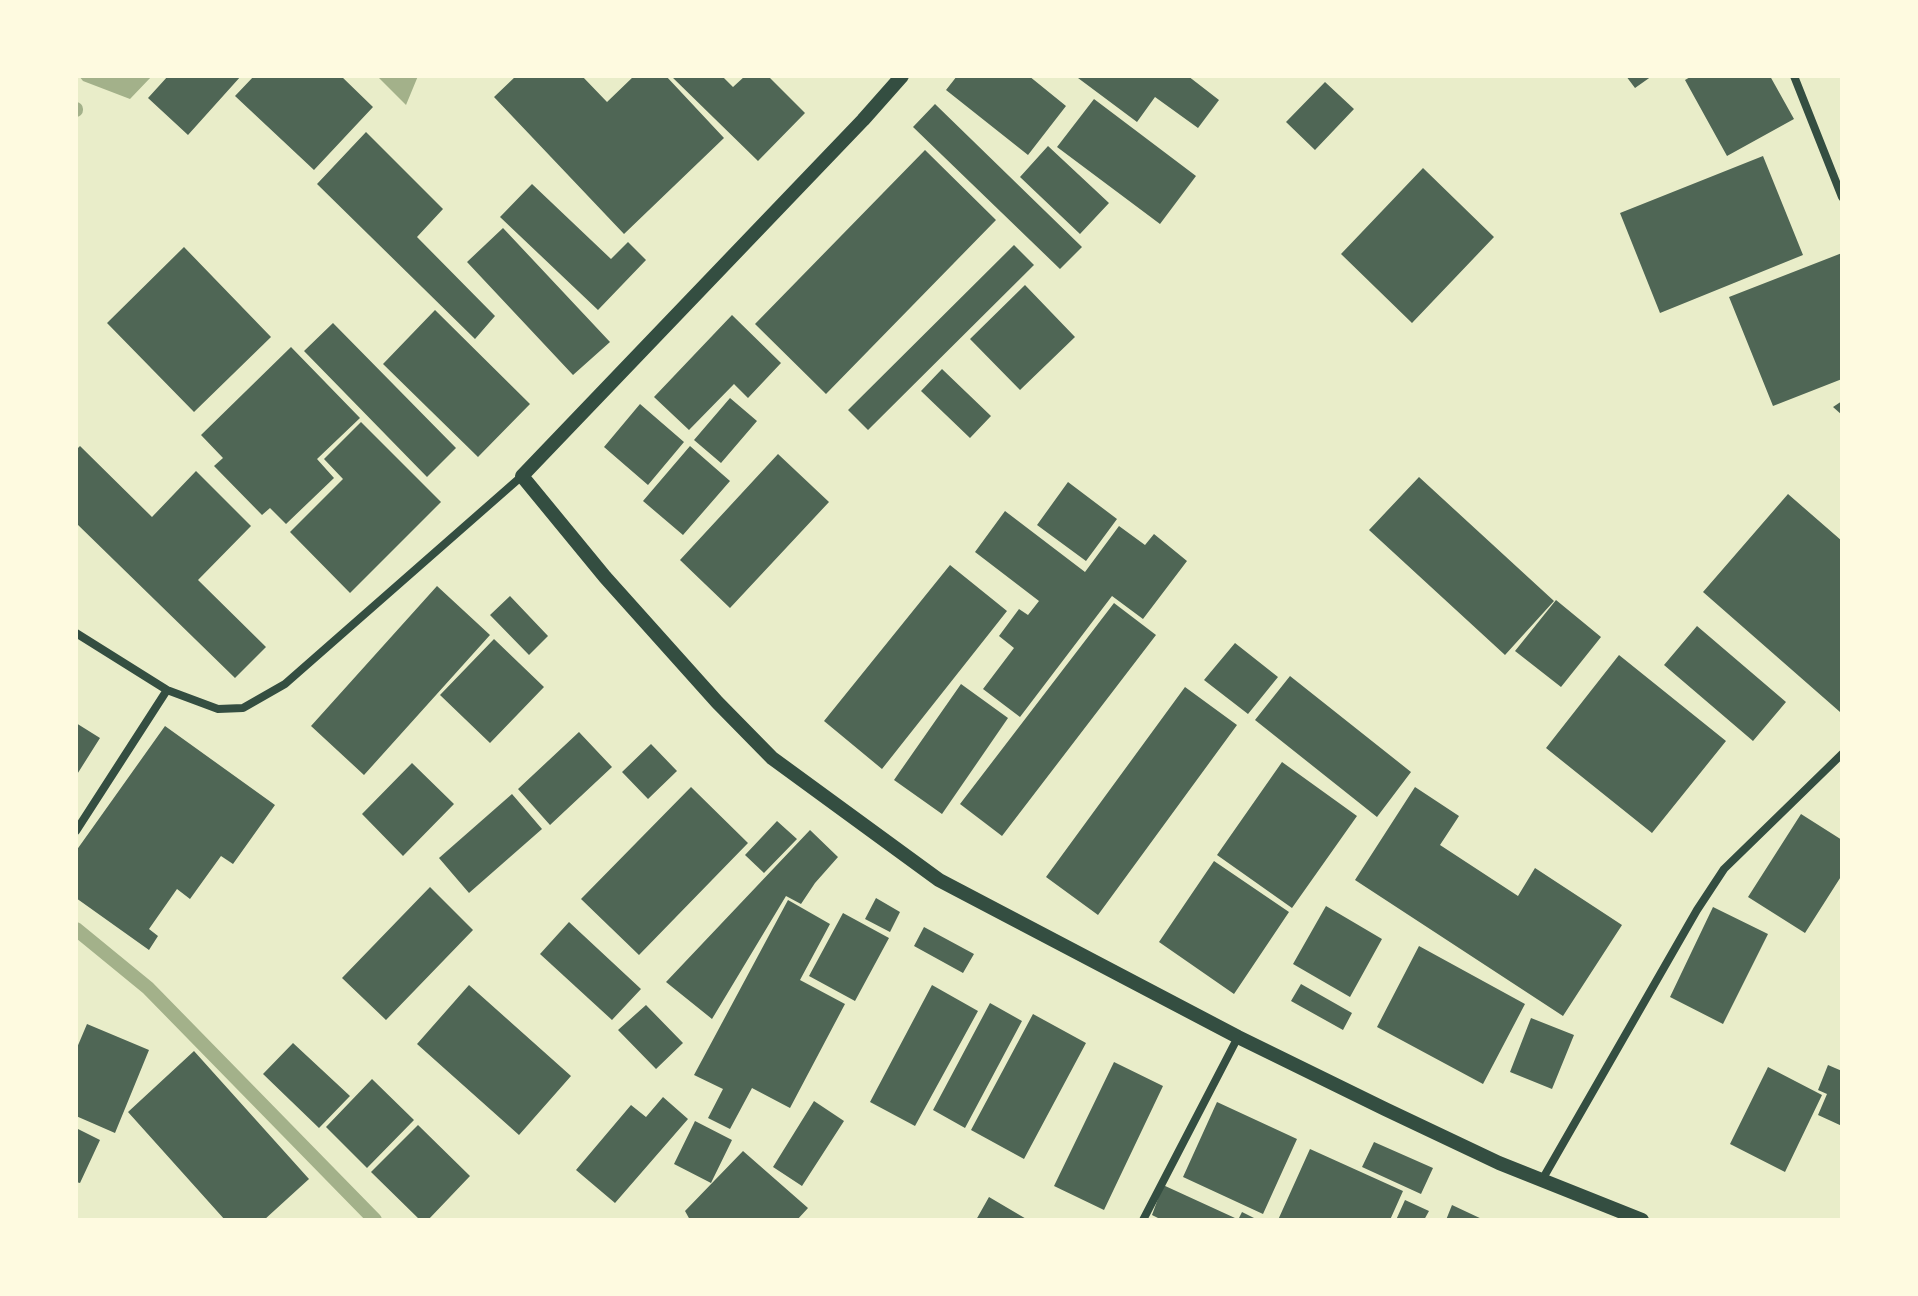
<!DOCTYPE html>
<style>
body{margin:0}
#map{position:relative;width:1918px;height:1296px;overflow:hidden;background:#e9edc9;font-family:Lora,serif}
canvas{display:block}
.frame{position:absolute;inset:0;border:78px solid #fefae0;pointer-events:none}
</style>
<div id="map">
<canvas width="1918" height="1296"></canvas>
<div class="frame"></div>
</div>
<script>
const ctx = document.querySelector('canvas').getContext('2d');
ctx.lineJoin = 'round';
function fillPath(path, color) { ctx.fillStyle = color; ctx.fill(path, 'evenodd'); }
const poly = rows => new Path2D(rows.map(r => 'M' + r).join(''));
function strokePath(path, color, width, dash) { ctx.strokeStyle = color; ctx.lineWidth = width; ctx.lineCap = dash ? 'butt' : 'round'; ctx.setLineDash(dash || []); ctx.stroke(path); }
const water = poly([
 [79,76,152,76,130,99,83,81],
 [377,76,418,76,406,105]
]);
const stream = poly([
 [76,109,76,110],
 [76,929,148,988,375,1220]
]);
const building = poly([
 [168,76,241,76,188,135,148,98],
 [254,76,341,76,373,107,314,170,235,96],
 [516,76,582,76,607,102,634,76,666,76,724,138,624,234,494,97],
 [671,76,722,76,733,87,745,76,768,76,805,113,758,161],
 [957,76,1029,76,1066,106,1028,155,946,90],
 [1080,76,1188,76,1219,100,1198,128,1155,97,1137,122,1078,78],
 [1626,76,1652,76,1635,88],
 [1692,76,1770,76,1794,119,1727,156,1685,80],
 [1325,82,1354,109,1315,150,1286,122],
 [1094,99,1196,176,1160,224,1057,147],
 [935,104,1082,247,1060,269,913,127],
 [366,132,443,209,417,237,495,316,475,339,317,184],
 [1048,146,1109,203,1080,234,1020,177],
 [925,150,996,220,826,394,755,324],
 [1763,156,1803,255,1660,313,1620,213],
 [1423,168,1494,237,1412,323,1341,254],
 [532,184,611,259,628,242,646,260,598,310,500,217],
 [503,228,610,342,573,375,467,262],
 [1014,245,1034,265,868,430,848,410],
 [184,247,271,337,194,412,107,323],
 [1842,253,1842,379,1773,406,1729,297],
 [1025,285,1075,337,1020,390,970,339],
 [435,310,530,404,478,457,383,364],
 [732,315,781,363,748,398,734,384,689,430,654,397],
 [333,323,456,448,427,477,304,351],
 [291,347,360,418,317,459,334,478,286,524,270,508,262,515,214,466,223,458,201,435],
 [942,369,991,416,970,438,921,391],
 [730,398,757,421,721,463,694,440],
 [1842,401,1842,415,1833,407],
 [640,404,684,442,648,485,604,447],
 [361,422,441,502,350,593,290,532,343,479,324,459],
 [80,446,152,517,196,471,251,526,198,580,266,647,235,678,76,523,76,450],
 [690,446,730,481,683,535,643,501],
 [778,454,829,502,730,608,680,560],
 [1419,477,1554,601,1505,655,1369,530],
 [1068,482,1117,519,1086,561,1037,525],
 [1788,494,1842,541,1840,712,1703,592],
 [1005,511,1085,572,1119,526,1145,545,1154,534,1187,561,1143,619,1112,596,1020,717,983,689,1014,648,999,636,1019,609,1028,615,1039,601,975,552],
 [950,565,1007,611,882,769,824,721],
 [437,586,490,635,364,775,311,726],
 [510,596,548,636,529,655,490,615],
 [1556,600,1601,637,1561,687,1515,651],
 [1114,603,1156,635,1002,836,960,804],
 [1697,626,1786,702,1753,741,1664,665],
 [494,639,544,687,490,743,440,695],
 [1235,643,1278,677,1248,714,1204,680],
 [1619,655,1726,741,1652,833,1546,748],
 [1290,676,1411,772,1377,817,1255,720],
 [961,684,1008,718,942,814,894,780],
 [1185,687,1237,725,1098,915,1046,877],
 [76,723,100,738,76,776],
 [165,726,275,805,233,864,221,856,190,899,177,889,149,929,158,936,149,950,76,898,76,851],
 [579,732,612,767,550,825,518,789],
 [651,744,677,771,648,799,622,772],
 [1282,762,1357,816,1292,908,1217,855],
 [412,763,454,804,403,856,362,814],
 [691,787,748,843,639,955,581,899],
 [1415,787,1459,816,1440,845,1518,896,1535,868,1622,925,1563,1016,1355,880],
 [512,794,542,829,469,893,439,858],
 [1801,814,1842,840,1842,875,1805,933,1748,897],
 [777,821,797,839,764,873,745,855],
 [810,830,838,857,815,883,801,904,786,896,712,1019,666,982],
 [1214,861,1289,912,1234,994,1159,942],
 [430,887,473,930,386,1020,342,978],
 [876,898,900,912,890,932,865,919],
 [788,900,830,924,800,980,845,1004,790,1108,752,1088,730,1129,708,1118,723,1089,694,1075],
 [1326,906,1382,939,1350,997,1293,964],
 [1713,907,1768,934,1723,1024,1670,997],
 [843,913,889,938,855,1001,809,976],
 [569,922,641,989,612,1020,540,954],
 [924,927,974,954,963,973,914,946],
 [1419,946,1525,1004,1483,1084,1377,1027],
 [1301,984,1352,1013,1343,1030,1291,1001],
 [469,985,571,1076,519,1135,417,1044],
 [932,985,978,1011,915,1126,870,1102],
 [990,1003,1022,1021,965,1128,933,1110],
 [646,1005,683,1043,656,1069,618,1030],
 [1033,1014,1086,1043,1024,1159,971,1130],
 [1531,1018,1574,1035,1552,1089,1510,1072],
 [87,1024,149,1050,115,1133,76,1116,76,1050],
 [293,1043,350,1096,319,1128,263,1074],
 [194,1051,309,1179,264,1220,225,1220,128,1112],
 [1114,1062,1163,1086,1104,1210,1054,1186],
 [1828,1065,1842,1071,1842,1126,1818,1115,1827,1094,1818,1090],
 [1768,1067,1822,1095,1785,1172,1730,1144],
 [372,1079,414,1120,367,1168,326,1127],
 [663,1097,688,1119,615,1203,576,1170,631,1105,646,1117],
 [814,1101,844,1121,802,1186,773,1167],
 [1217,1102,1297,1139,1263,1214,1183,1177],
 [695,1121,732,1140,711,1183,674,1164],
 [418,1125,470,1176,428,1220,420,1220,371,1172],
 [76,1128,100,1140,80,1183,76,1182],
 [1374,1142,1433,1168,1421,1194,1362,1167],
 [1310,1149,1403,1191,1390,1220,1278,1220],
 [743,1151,808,1208,797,1220,690,1220,685,1211],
 [1163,1185,1235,1218,1234,1220,1162,1220,1152,1215],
 [989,1197,1028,1220,976,1220],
 [1405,1200,1429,1211,1424,1220,1396,1220],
 [1452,1205,1484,1220,1446,1220],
 [1242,1212,1258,1220,1238,1220]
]);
const minor = poly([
 [1794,76,1842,197],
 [76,633,167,690,218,709,243,708,285,684,522,476],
 [76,831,167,690],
 [1542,1180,1697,910,1724,869,1842,754],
 [1143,1220,1238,1037]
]);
const tertiary = poly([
 [902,76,863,120,522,476,605,577,717,702,772,758,939,880,1238,1037,1385,1109,1499,1163,1642,1220]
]);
fillPath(water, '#a3b18a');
strokePath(stream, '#a3b18a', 14);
fillPath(building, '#4f6655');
strokePath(minor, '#344e41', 8);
strokePath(tertiary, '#344e41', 14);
</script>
